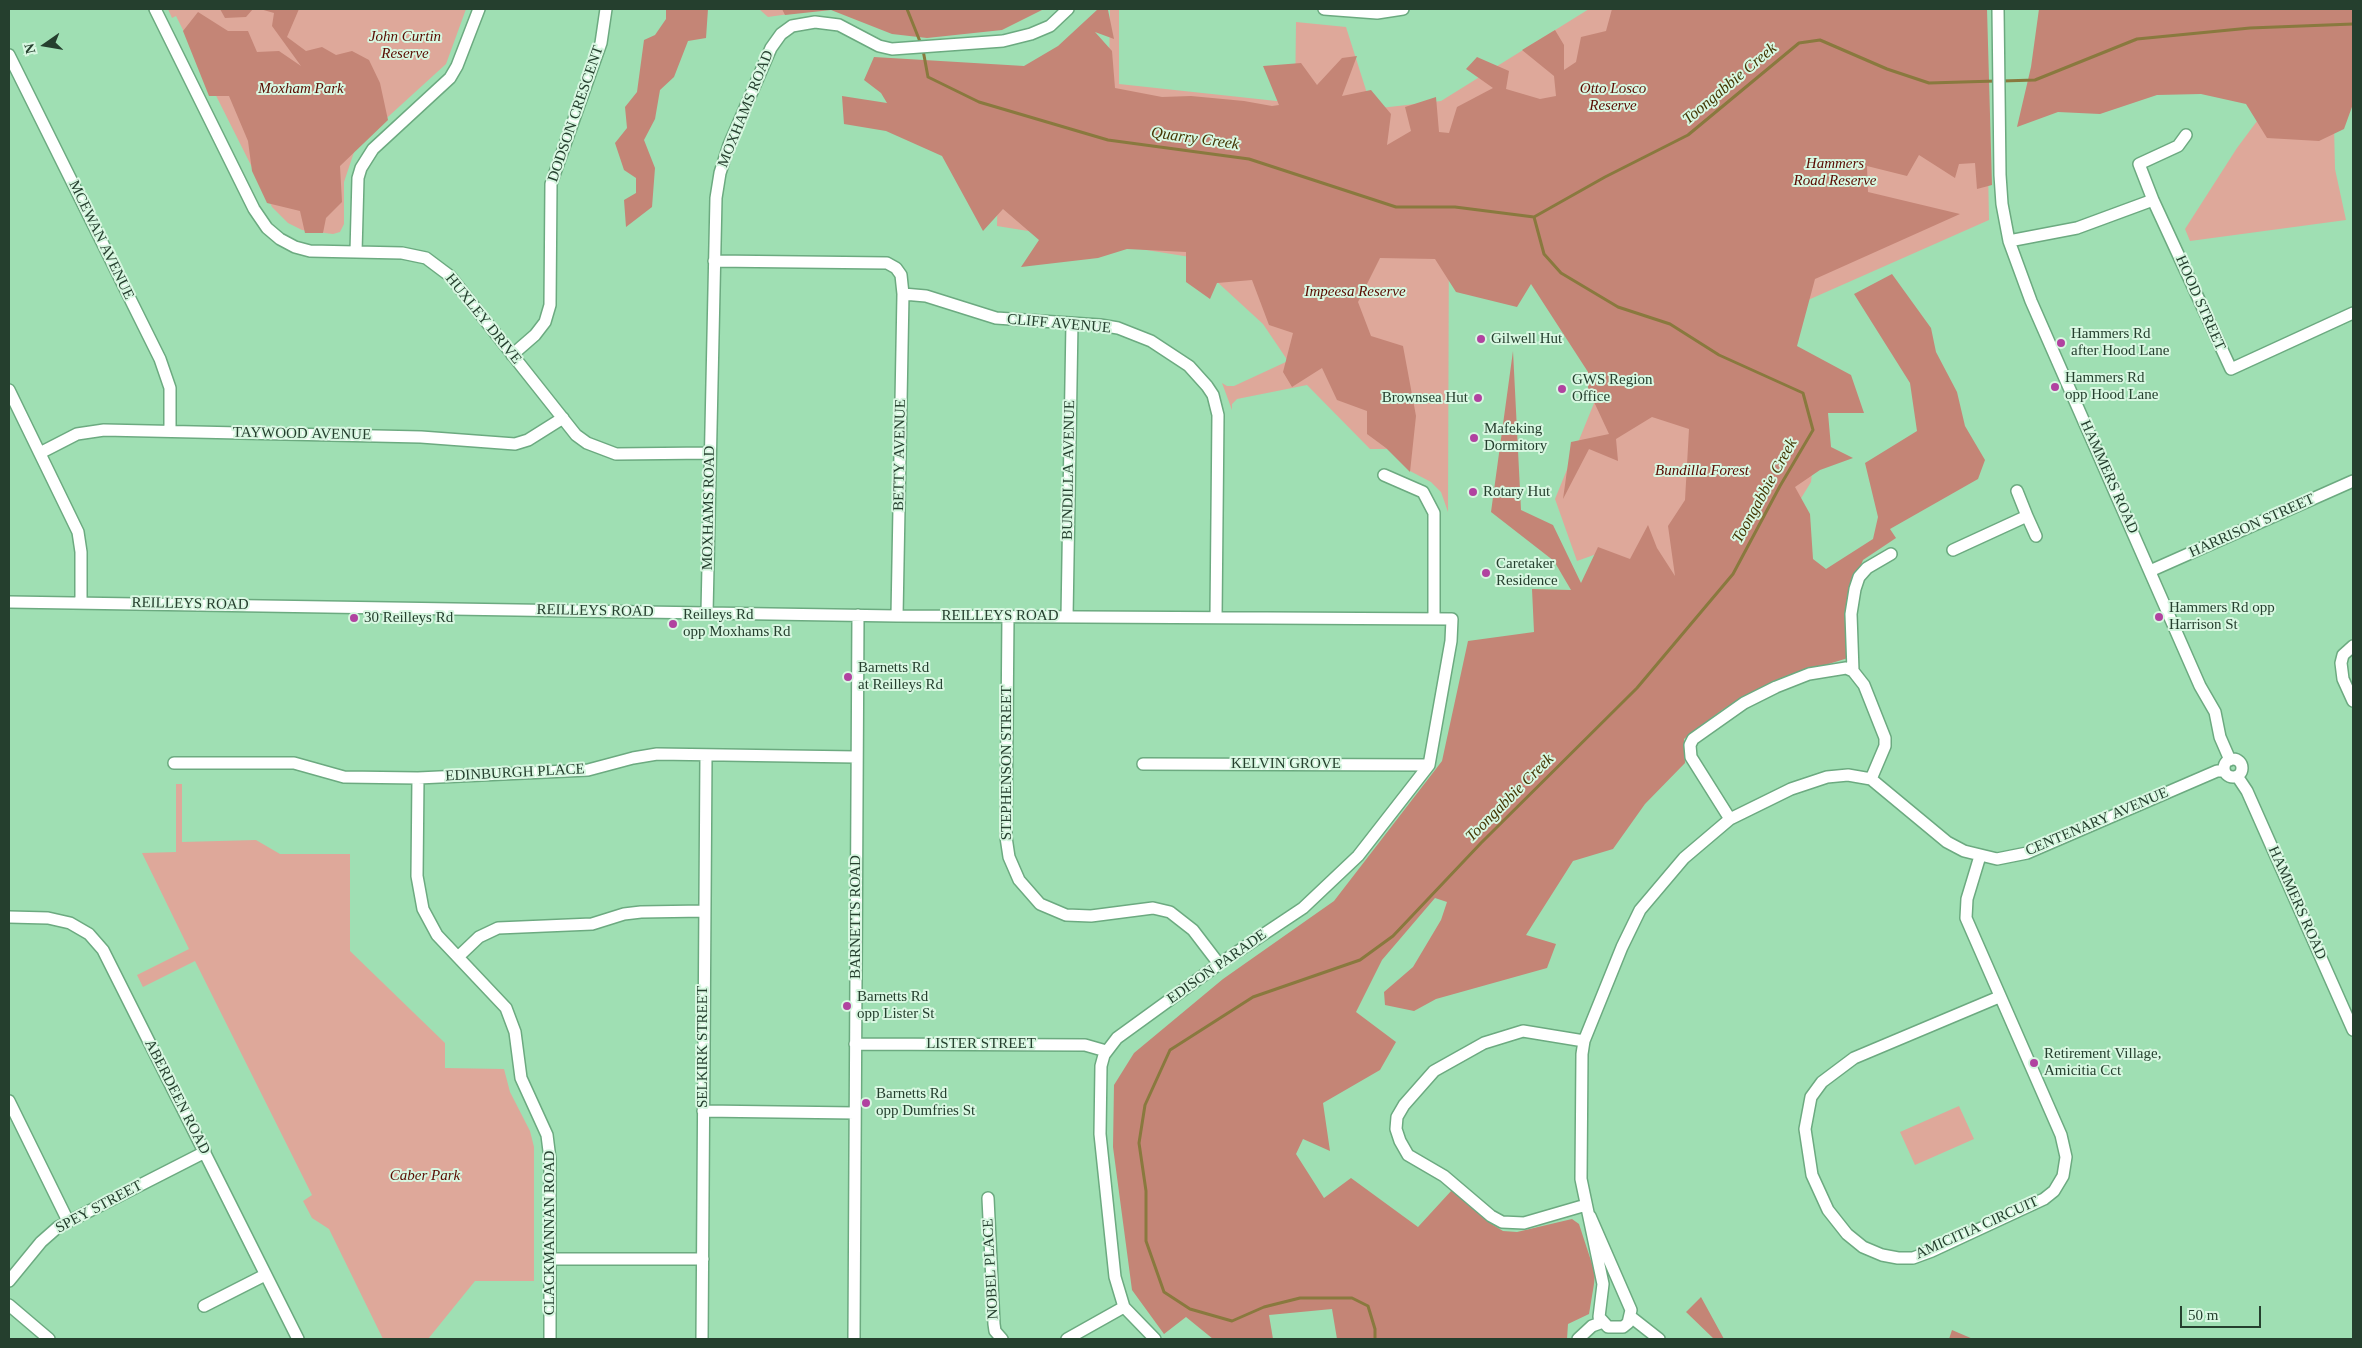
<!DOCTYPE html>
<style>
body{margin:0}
#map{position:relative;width:2362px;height:1348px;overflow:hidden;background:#9fdfb3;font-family:"Times New Roman",serif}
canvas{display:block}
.frame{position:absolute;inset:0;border:10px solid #253f2e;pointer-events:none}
.north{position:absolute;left:20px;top:20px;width:50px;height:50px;-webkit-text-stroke:4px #d8f7e1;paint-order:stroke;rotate:257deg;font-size:14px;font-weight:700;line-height:20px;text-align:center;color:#253f2e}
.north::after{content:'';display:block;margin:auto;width:18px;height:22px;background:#253f2e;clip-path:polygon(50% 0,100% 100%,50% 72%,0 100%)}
.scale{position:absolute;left:2180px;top:1306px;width:81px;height:22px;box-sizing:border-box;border:2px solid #253f2e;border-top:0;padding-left:6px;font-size:15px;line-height:18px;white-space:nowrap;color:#253f2e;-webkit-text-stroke:4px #d8f7e1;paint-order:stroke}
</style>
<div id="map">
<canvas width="2362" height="1348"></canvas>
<div class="frame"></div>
<div class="north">N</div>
<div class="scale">50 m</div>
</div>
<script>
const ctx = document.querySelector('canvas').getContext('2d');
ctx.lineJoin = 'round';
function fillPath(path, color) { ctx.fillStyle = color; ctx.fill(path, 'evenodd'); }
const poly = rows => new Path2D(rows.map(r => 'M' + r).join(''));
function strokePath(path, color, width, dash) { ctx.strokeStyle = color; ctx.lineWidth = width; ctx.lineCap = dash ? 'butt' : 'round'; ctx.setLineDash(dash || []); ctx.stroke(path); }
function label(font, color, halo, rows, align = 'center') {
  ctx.font = font + ' "Times New Roman",serif'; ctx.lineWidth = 4; ctx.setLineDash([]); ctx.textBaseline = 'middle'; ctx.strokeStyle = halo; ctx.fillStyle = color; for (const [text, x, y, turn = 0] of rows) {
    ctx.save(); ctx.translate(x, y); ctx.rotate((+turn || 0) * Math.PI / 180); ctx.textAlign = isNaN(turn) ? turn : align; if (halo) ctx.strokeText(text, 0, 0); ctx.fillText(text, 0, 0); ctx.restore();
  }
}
const green = poly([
 [168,9,466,9,446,64,356,146,344,182,344,224,340,232,333,234,302,230,288,223,272,207,176,16,172,18],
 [759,9,824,9,768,17],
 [1110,9,1119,9,1119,84,1295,103,1296,22,1346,27,1372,109,1441,101,1589,9,1927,9,1988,168,1989,220,1695,350,1814,455,1811,482,1784,526,1720,606,1605,551,1577,561,1555,499,1601,386,1591,326,1449,219,1448,512,1441,492,1431,482,1410,471,1388,449,1370,449,1307,385,1237,399,1232,404,1232,410,1222,383,1227,386,1234,386,1288,361,1263,324,1190,257,997,226,999,130,1108,139],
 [2260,117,2334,125,2335,169,2346,220,2190,241,2185,229,2237,148],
 [176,784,182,784,182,842,256,840,280,854,350,854,350,951,445,1043,445,1068,504,1069,510,1092,530,1131,534,1147,534,1281,475,1281,428,1339,383,1339,329,1229,312,1218,303,1201,312,1195,195,961,143,987,137,975,189,949,142,853,176,852],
 [1959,1106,1974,1139,1915,1165,1900,1132]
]);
const forest = poly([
 [220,9,253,9,246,17,225,18],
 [260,9,299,9,287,37,306,51,322,47,336,55,352,51,369,60,380,83,388,120,340,166,342,202,326,218,323,233,305,233,300,211,267,203,252,171,248,141,229,96,209,96,183,31,198,12,228,31,248,31,257,52,279,51,301,66,272,26,274,13],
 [666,9,708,9,706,38,688,41,674,77,660,90,655,119,644,140,655,168,652,207,626,227,624,200,636,193,636,178,624,170,615,143,627,128,625,107,637,92,644,40,655,35,666,19],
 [782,9,1044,9,1002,30,927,38,892,34,831,10,785,15],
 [1098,9,1108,10,1114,39,1095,32,1112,51,1115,88,1162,97,1191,96,1244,101,1272,106,1279,105,1263,66,1301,63,1317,85,1342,58,1357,56,1342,96,1371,90,1391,114,1387,145,1411,131,1405,107,1436,97,1439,132,1449,133,1457,107,1493,88,1466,69,1477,57,1509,71,1506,89,1540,99,1556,96,1554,76,1522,50,1555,30,1564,45,1564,70,1576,62,1581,37,1606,31,1612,9,1987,9,1992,185,1977,189,1975,163,1959,164,1955,178,1919,155,1907,176,1867,166,1868,192,1960,214,1815,279,1797,346,1851,375,1864,413,1828,413,1831,447,1853,458,1820,470,1795,487,1810,514,1813,559,1826,569,1873,539,1878,517,1865,463,1917,431,1910,383,1854,294,1892,274,1931,328,1936,352,1957,392,1965,426,1985,460,1978,479,1890,529,1896,538,1863,560,1847,602,1848,658,1773,681,1722,710,1684,739,1685,763,1645,804,1613,849,1573,861,1526,935,1556,944,1547,968,1436,999,1414,1011,1385,1005,1384,992,1413,967,1441,920,1447,902,1435,898,1382,960,1356,1012,1396,1042,1380,1070,1323,1103,1330,1151,1303,1139,1296,1154,1324,1198,1351,1178,1418,1227,1452,1190,1490,1223,1503,1231,1517,1232,1572,1219,1579,1224,1595,1273,1594,1284,1589,1314,1568,1324,1567,1339,1337,1339,1332,1309,1269,1315,1273,1339,1213,1339,1186,1317,1164,1334,1132,1290,1113,1147,1114,1085,1134,1053,1223,979,1334,901,1442,761,1468,641,1534,632,1532,589,1571,590,1554,561,1491,512,1513,351,1521,510,1553,525,1581,583,1598,547,1630,559,1648,525,1657,548,1675,576,1668,526,1685,500,1689,429,1652,417,1616,439,1618,461,1589,449,1563,499,1571,442,1609,434,1588,389,1588,372,1531,284,1517,307,1456,292,1435,259,1380,258,1358,302,1371,336,1403,346,1416,416,1410,472,1386,448,1367,434,1367,411,1337,400,1322,368,1292,387,1283,372,1293,333,1269,325,1252,280,1217,283,1210,299,1186,282,1186,252,1127,249,1098,258,1021,267,1039,240,1003,209,983,231,942,156,886,131,844,124,842,96,887,103,881,93,864,80,874,57,1024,66,1058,46],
 [2039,9,2353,9,2353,104,2344,129,2319,141,2267,138,2246,104,2201,94,2157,95,2100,114,2058,112,2017,127,2031,67],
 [1701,1297,1724,1339,1714,1339,1686,1312],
 [1952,1330,1973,1339,1949,1339]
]);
const stream = poly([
 [907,9,921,44],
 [923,50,928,77,979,102,1108,140,1249,159,1396,207,1455,207,1534,217],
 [2002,81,2035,80,2137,39,2250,28,2353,24],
 [1534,217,1605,177,1688,135,1799,43,1820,40,1887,69,1929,83,1996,81],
 [1375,1339,1375,1329,1368,1306,1352,1298,1300,1298,1264,1307,1232,1321,1190,1309,1164,1292,1146,1241,1146,1191,1139,1143,1145,1105,1170,1050,1253,997,1360,960,1393,936,1481,843,1637,688,1733,574,1780,486,1813,430,1803,393,1719,355,1670,324,1618,307,1561,273,1544,254,1534,217]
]);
const minor = poly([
 [155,9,254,209,267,228,280,239,295,247,310,251,402,253,426,258,450,276,576,435,587,443,616,454,710,453],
 [1324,9,1377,13,1403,9],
 [1998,9,2000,175,2002,204,2009,241,2031,301,2200,686,2215,712,2220,737,2230,760],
 [9,55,160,359,170,388,170,431],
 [2186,135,2178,146,2139,164,2153,200,2231,369,2353,313],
 [2009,241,2077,228,2153,200],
 [356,252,358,178,361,168,373,149,450,78,457,66,479,9],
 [714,261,887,263,896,268,901,275,903,294,926,296,996,318,1100,325,1118,328,1151,341,1189,366,1207,386,1213,395,1218,415,1216,617],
 [512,355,535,335,545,322,550,305,551,184,601,43,606,9],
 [9,390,78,532,81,552,81,602],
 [40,453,77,434,104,430,421,437,515,444,528,440,563,418],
 [1384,475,1423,492,1434,513,1434,618],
 [2027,516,2036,536],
 [1953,550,2027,516,2017,491],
 [2150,571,2353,481],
 [9,602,897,616,1452,619,1451,641,1429,765,1358,856,1303,908,1219,964,1117,1038,1104,1055,1101,1066,1100,1134,1115,1277,1124,1307,1155,1339],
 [707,613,716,198,720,173,729,145,771,48,781,34,792,26,815,22,839,25,879,46,892,49,1003,41,1031,34,1050,26,1068,9],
 [897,616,903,294],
 [1008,617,1006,837,1009,857,1019,880,1040,904,1066,915,1091,916,1153,908,1170,912,1193,930,1219,964],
 [1067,617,1072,323],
 [2353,646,2343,655,2341,663,2343,679,2353,701],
 [1853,671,1851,614,1855,589,1859,577,1867,568,1891,554],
 '2224 768a9 9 0 1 1 18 0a9 9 0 1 1-18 0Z',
 [174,763,294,763,344,777,418,778,588,770,633,758,657,754,856,757],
 [1143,764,1429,765],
 [2237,776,2247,791,2353,1030],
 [418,778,417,876,423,909,437,935,506,1008,515,1032,521,1078,547,1135,550,1159,550,1339],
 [1730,819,1691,757,1690,745,1693,739,1744,703,1776,687,1809,674,1846,668,1853,671,1864,685,1885,738,1885,746,1871,779],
 [1980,856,1967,899,1966,918,2061,1135,2066,1157,2063,1176,2054,1191,2044,1199,1932,1251,1913,1258,1898,1258,1882,1255,1863,1247,1847,1234,1828,1210,1812,1175,1805,1129,1811,1097,1822,1082,1854,1058,1999,997],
 [9,917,48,918,70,923,89,934,103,950,298,1339],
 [458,957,479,937,498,928,592,924,624,914,641,912,704,911],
 [1584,1041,1523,1031,1484,1043,1434,1071,1404,1105,1397,1117,1396,1129,1400,1141,1408,1155,1444,1176,1491,1216,1502,1222,1524,1223,1586,1205],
 [855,1044,1085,1045,1106,1051],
 [9,1101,68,1221],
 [703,1111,855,1113],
 [988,1198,994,1324,995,1331,1002,1339],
 [1590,1216,1631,1310,1628,1323,1623,1327,1608,1327,1599,1317,1603,1284,1581,1179,1582,1054,1584,1041,1622,947,1640,910,1684,858,1730,819,1791,789,1827,777,1848,775,1871,779,1947,842,1964,851,1997,859,2027,853,2217,771,2224,771],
 [550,1259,703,1259],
 [9,1281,41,1242,58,1227,205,1152],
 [9,1305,49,1339],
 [204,1306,265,1275],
 [1631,1317,1659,1339],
 [702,1339,706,755],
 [854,1339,858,615],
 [1067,1339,1124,1307],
 [1578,1339,1592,1326,1603,1322]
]);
const markers = [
 [1481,339,5,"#b142a0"],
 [2061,343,5,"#b142a0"],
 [2055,387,5,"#b142a0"],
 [1562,389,5,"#b142a0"],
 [1478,398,5,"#b142a0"],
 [1474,438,5,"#b142a0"],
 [1473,492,5,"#b142a0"],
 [1486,573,5,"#b142a0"],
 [2159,617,5,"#b142a0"],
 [354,618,5,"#b142a0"],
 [673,624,5,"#b142a0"],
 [848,677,5,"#b142a0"],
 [847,1006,5,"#b142a0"],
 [2034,1063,5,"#b142a0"],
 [866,1103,5,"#b142a0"]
];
const parkNames = [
 ["John Curtin",405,37],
 ["Reserve",405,54],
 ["Moxham Park",301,89],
 ["Otto Losco",1613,89],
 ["Reserve",1613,106],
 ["Hammers",1835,164],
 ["Road Reserve",1835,181],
 ["Impeesa Reserve",1355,292],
 ["Bundilla Forest",1702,471],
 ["Caber Park",425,1176]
];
const streetNames = [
 ["MOXHAMS ROAD",746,109,-68],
 ["DODSON CRESCENT",576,114,-71],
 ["MCEWAN AVENUE",101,240,64],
 ["HOOD STREET",2200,303,66],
 ["HUXLEY DRIVE",483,319,51],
 ["CLIFF AVENUE",1059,324,5],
 ["TAYWOOD AVENUE",302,434,1],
 ["BETTY AVENUE",900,455,-89],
 ["BUNDILLA AVENUE",1069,470,-89],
 ["HAMMERS ROAD",2109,477,66],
 ["MOXHAMS ROAD",709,508,-89],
 ["HARRISON STREET",2252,526,-24],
 ["REILLEYS ROAD",190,604,1],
 ["REILLEYS ROAD",595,611,1],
 ["REILLEYS ROAD",1000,616],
 ["STEPHENSON STREET",1007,763,-90],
 ["KELVIN GROVE",1286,764],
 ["EDINBURGH PLACE",515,773,-3],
 ["CENTENARY AVENUE",2097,822,-23],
 ["HAMMERS ROAD",2297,903,66],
 ["BARNETTS ROAD",856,917,-90],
 ["EDISON PARADE",1217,967,-35],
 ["LISTER STREET",981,1044],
 ["SELKIRK STREET",703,1047,-90],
 ["ABERDEEN ROAD",177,1097,63],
 ["SPEY STREET",99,1207,-28],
 ["AMICITIA CIRCUIT",1977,1228,-24],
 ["CLACKMANNAN ROAD",550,1233,-90],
 ["NOBEL PLACE",991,1269,-93]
];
const poiNames = [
 ["Hammers Rd",2071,334],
 ["after Hood Lane",2071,351],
 ["Gilwell Hut",1491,339],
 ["Hammers Rd",2065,378],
 ["opp Hood Lane",2065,395],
 ["GWS Region",1572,380],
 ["Office",1572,397],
 ["Brownsea Hut",1468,398,"right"],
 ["Mafeking",1484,429],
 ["Dormitory",1484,446],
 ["Rotary Hut",1483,492],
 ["Caretaker",1496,564],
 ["Residence",1496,581],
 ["Hammers Rd opp",2169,608],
 ["Harrison St",2169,625],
 ["Reilleys Rd",683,615],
 ["opp Moxhams Rd",683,632],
 ["30 Reilleys Rd",364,618],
 ["Barnetts Rd",858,668],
 ["at Reilleys Rd",858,685],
 ["Barnetts Rd",857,997],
 ["opp Lister St",857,1014],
 ["Retirement Village,",2044,1054],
 ["Amicitia Cct",2044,1071],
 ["Barnetts Rd",876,1094],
 ["opp Dumfries St",876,1111]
];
const waterNames = [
 ["Toongabbie Creek",1730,84,-40],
 ["Quarry Creek",1195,139,8],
 ["Toongabbie Creek",1765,491,-61],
 ["Toongabbie Creek",1510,798,-45]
];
fillPath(green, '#dea89a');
fillPath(forest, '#c48576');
strokePath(stream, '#89793e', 3);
strokePath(minor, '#6caa80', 14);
strokePath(minor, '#fff', 11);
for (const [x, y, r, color] of markers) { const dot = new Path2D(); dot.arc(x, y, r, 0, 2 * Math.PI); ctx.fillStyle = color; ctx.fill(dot); strokePath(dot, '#d8f7e1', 2); }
label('italic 15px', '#580b00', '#d8f7e1', parkNames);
label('15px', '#253f2e', '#d8f7e1', streetNames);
label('15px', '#253f2e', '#d8f7e1', poiNames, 'left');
label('italic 16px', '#433603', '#d8f7e1', waterNames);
</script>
